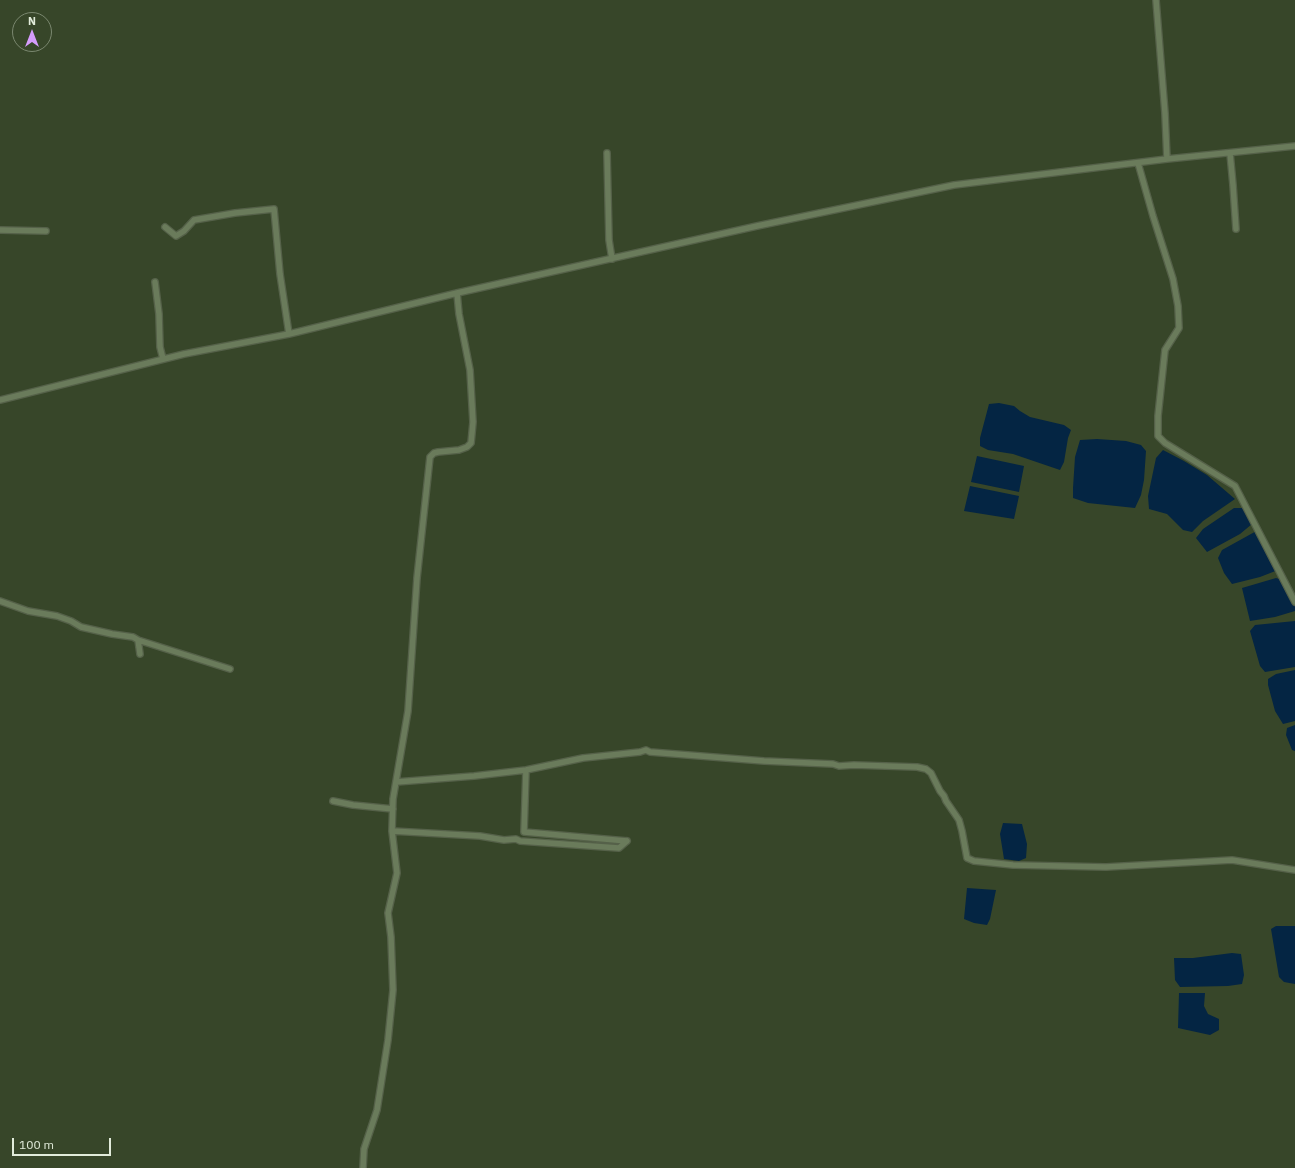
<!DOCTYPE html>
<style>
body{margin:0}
#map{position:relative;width:1295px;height:1168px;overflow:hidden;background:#374629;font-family:"IBM Plex Sans",sans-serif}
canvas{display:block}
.north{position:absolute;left:12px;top:12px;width:40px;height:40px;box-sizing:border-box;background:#374629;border:1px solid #7b8870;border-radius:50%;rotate:0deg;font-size:11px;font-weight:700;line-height:16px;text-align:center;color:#e1ebda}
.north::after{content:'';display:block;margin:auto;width:14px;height:18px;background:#d59cfb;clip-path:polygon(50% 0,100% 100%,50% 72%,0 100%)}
.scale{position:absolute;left:12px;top:1138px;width:99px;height:18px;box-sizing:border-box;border:2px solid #e1ebda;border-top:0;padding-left:5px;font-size:12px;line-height:14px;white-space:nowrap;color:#e1ebda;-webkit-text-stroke:3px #374629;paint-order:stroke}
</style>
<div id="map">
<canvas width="1295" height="1168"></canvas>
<div class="north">N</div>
<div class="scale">100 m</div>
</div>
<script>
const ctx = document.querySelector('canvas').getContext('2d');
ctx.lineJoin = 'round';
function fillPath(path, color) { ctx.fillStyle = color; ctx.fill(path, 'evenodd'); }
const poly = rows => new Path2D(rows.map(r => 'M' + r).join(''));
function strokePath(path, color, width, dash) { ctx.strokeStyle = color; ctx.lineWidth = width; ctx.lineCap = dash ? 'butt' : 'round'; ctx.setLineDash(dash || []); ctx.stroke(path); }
const water = poly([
 [999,403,1014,406,1020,411,1030,417,1064,425,1071,430,1068,438,1064,462,1060,470,1013,454,988,450,980,446,980,438,989,404],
 [1097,439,1126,441,1141,445,1146,451,1144,480,1141,495,1135,508,1088,503,1073,498,1073,488,1075,457,1080,440],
 [1163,450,1184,461,1207,475,1235,499,1203,521,1192,532,1183,530,1167,514,1149,509,1148,496,1156,458],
 [977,456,1024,466,1019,492,971,482],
 [970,486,1019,496,1014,519,964,511],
 [1234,508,1242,508,1251,517,1252,524,1240,534,1207,552,1196,538,1203,529],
 [1260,529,1278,570,1260,577,1232,584,1224,573,1218,558,1222,550],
 [1276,578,1286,581,1295,602,1295,611,1275,617,1250,621,1242,588],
 [1295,621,1295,667,1265,672,1260,666,1250,631,1255,625],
 [1295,670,1295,721,1283,724,1275,711,1268,685,1268,679,1276,674],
 [1295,725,1295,751,1292,750,1286,735,1287,728],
 [1003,823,1022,824,1027,844,1026,858,1019,861,1004,859,1000,834],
 [967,888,996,890,990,919,987,925,974,923,964,919],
 [1276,926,1295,926,1295,984,1284,982,1279,977,1271,929],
 [1232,953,1241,954,1244,975,1242,984,1228,986,1180,987,1175,980,1174,958,1193,958],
 [1179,993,1205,993,1204,1006,1208,1014,1219,1019,1219,1030,1210,1035,1178,1028]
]);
const street = poly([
 [1156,0,1165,113,1167,159],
 [607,153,609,240,612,259],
 [1230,153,1233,185,1236,229],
 [1138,163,1153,216,1173,279,1178,306,1179,328,1165,350,1158,416,1158,436,1165,443,1235,486,1295,602],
 [165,227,176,236,184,231,194,220,235,213,274,209,280,274,289,334],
 [0,230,46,231],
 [155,282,159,314,160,347,163,359],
 [0,400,184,354,289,334,457,293,757,226,954,185,1167,159,1295,146],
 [0,601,28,611,57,616,71,621,81,627,112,634,133,637,138,640,140,654],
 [138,640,230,669],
 [526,770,524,832,627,841],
 [396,782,474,776,526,770,583,758,640,752,646,750,650,752,764,761,833,764,839,766,854,765,917,767,926,769,931,773,940,791,944,796,946,801,959,820,962,831,967,858,974,861,1013,865,1106,867,1232,860,1295,870],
 [333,801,353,805,393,809],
 [392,831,480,836,504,840,516,839,520,841,619,848,627,841],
 [363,1168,364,1149,377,1110,388,1040,393,990,391,937,388,913,397,873,392,831,393,799,408,711,417,578,430,457,434,453,438,452,459,450,467,447,471,443,472,433,473,422,470,370,459,314,457,293]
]);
fillPath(water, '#042543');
strokePath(street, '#556149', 8);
strokePath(street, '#6a7b5b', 5.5);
</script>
